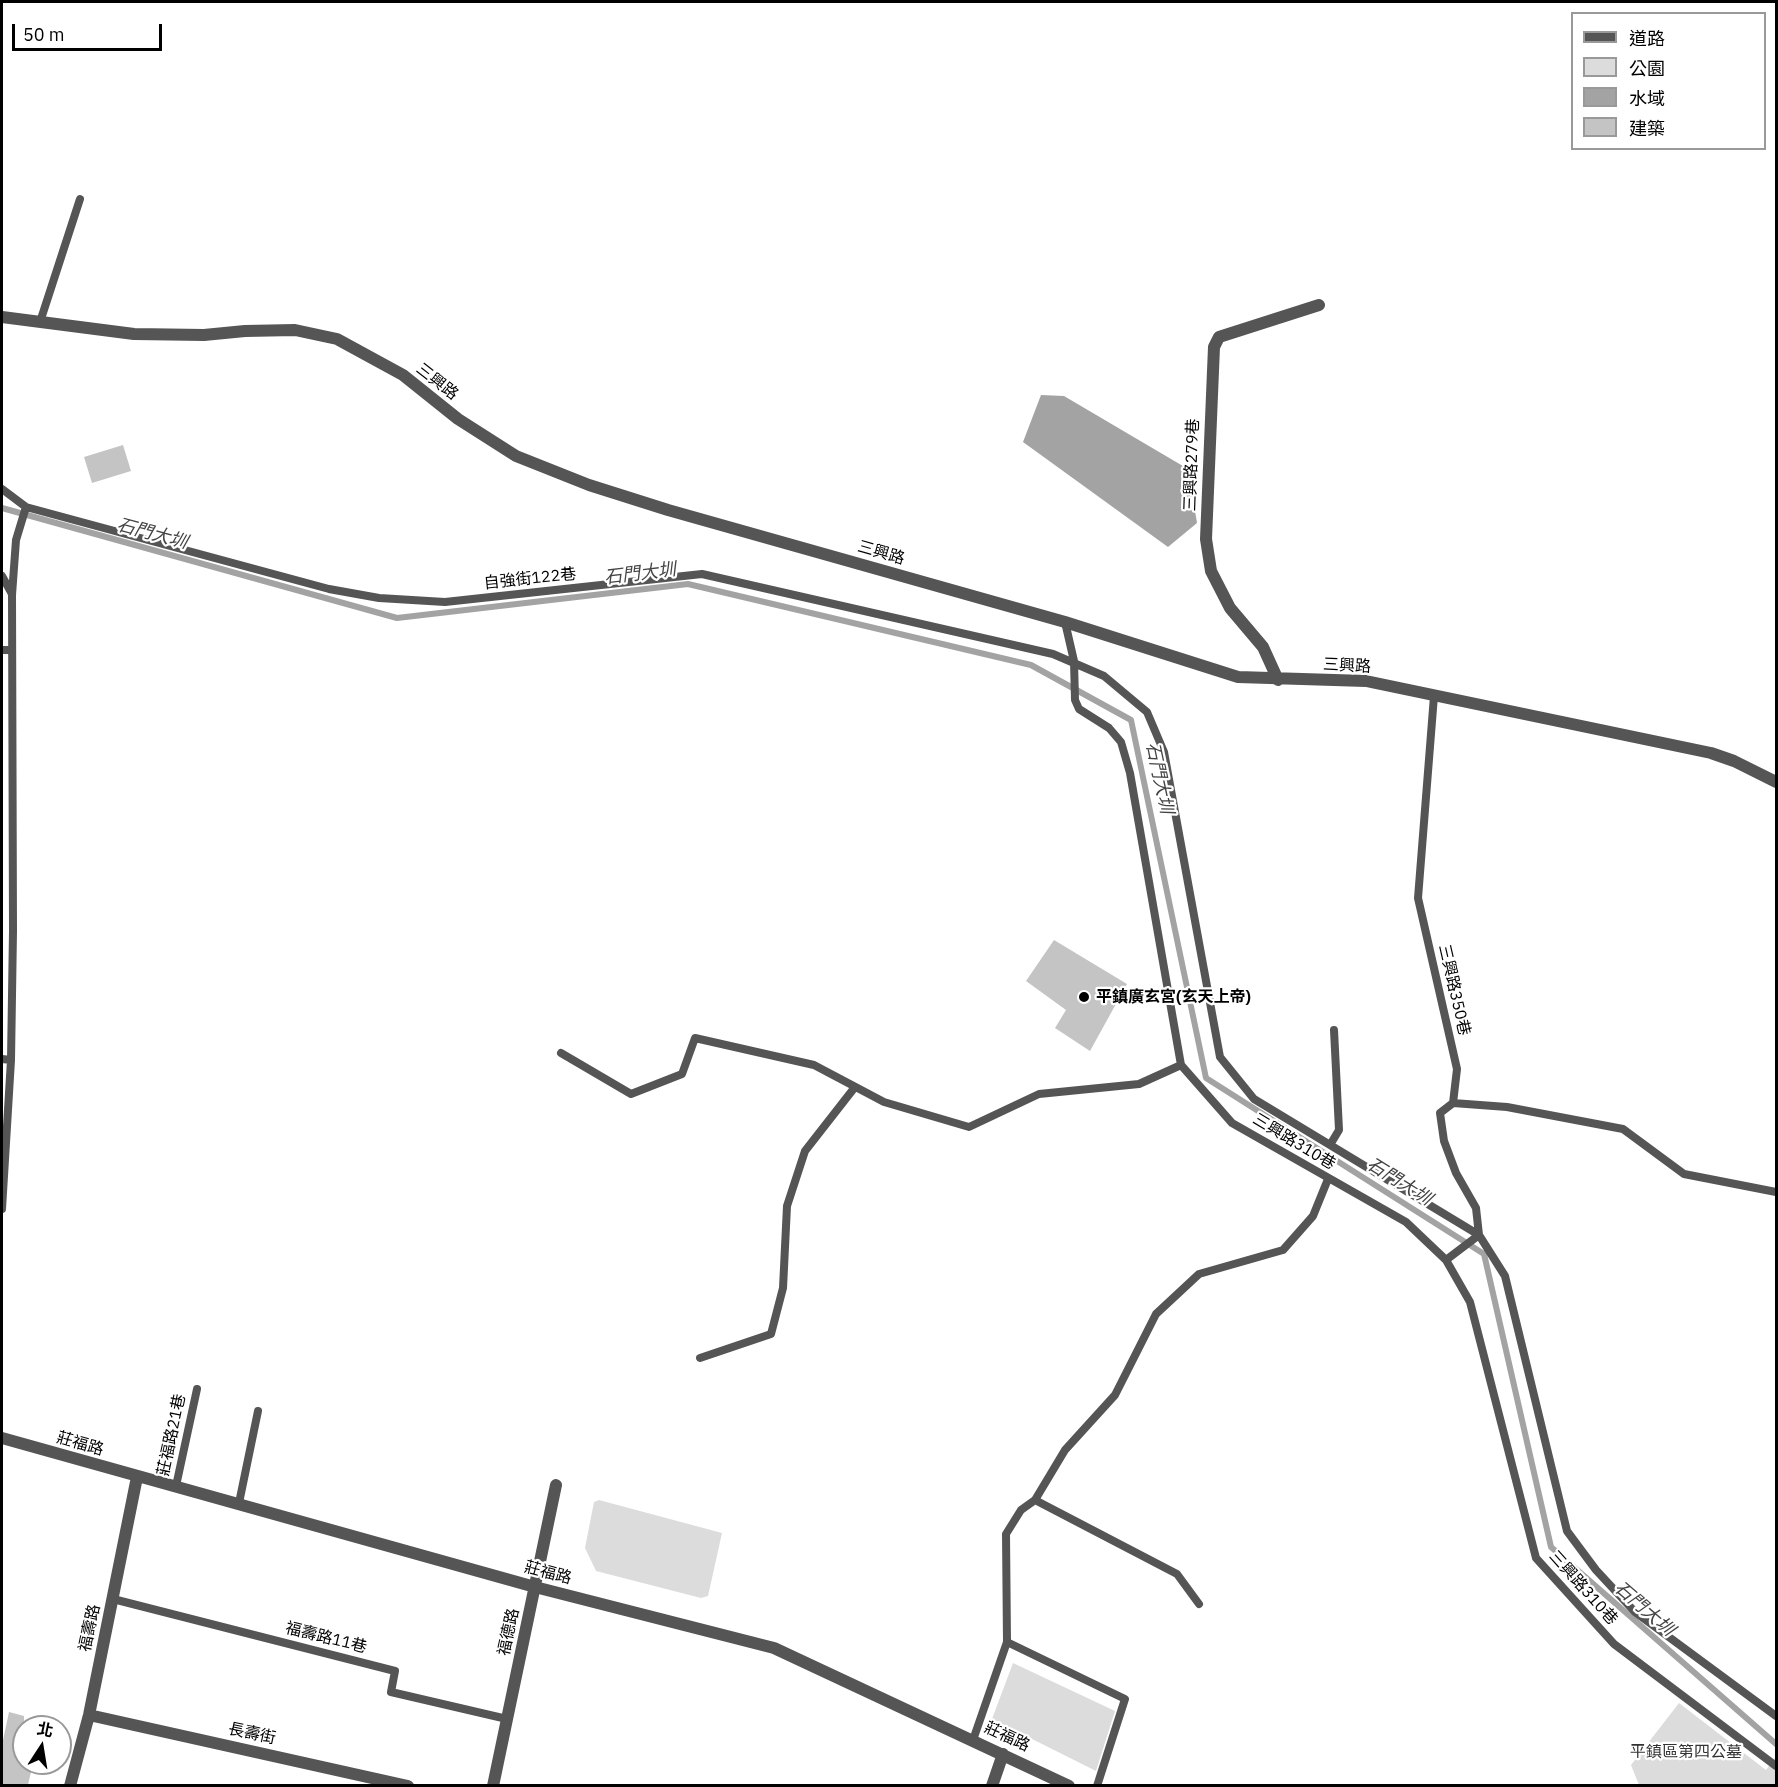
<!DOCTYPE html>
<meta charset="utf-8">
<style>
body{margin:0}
#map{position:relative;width:1778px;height:1787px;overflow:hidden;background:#fff;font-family:"IBM Plex Sans","Noto Sans TC",sans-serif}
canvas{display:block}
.frame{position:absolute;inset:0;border:3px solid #000;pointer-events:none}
.legend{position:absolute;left:1571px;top:12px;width:195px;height:138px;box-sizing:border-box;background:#fff;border:2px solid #999;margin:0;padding:8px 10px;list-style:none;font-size:18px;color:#000}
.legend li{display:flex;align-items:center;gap:12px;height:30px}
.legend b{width:30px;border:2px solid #999}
.north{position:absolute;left:12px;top:1715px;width:60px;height:60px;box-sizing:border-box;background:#fff;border:2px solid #999;border-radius:50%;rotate:12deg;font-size:16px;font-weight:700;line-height:24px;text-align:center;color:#000}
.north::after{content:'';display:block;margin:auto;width:21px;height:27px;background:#000;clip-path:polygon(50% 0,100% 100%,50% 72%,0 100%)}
.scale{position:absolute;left:12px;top:24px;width:150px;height:27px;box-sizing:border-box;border:3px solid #000;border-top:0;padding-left:8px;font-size:18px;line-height:21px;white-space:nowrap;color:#000;-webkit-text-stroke:4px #fff;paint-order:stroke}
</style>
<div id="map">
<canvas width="1778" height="1787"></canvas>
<div class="frame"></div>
<ul class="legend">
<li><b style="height:8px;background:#555"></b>道路</li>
<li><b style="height:16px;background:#dcdcdc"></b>公園</li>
<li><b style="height:16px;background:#a3a3a3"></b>水域</li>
<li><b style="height:16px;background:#c4c4c4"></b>建築</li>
</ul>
<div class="north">北</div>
<div class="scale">50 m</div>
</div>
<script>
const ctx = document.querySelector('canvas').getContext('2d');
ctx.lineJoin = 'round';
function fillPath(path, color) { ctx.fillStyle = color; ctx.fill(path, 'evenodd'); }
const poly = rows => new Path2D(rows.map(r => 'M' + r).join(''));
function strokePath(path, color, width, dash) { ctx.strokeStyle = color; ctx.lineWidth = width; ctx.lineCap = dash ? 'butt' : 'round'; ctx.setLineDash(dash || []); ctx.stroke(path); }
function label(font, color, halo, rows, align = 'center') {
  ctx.font = font + ' "IBM Plex Sans","Noto Sans TC",sans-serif'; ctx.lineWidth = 4.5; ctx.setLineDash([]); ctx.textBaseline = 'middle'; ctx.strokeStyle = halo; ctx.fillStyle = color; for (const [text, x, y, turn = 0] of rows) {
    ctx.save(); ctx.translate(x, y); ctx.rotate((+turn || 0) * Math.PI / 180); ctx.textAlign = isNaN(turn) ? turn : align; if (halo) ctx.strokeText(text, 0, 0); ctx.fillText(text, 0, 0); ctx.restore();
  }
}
const green = poly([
 [599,1500,722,1533,708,1596,701,1598,596,1571,585,1548,594,1502],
 [1013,1663,1115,1711,1096,1771,992,1719],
 [1679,1703,1766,1770,1776,1756,1776,1785,1639,1785,1631,1765]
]);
const water = poly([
 [1041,395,1064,396,1188,469,1197,523,1168,547,1023,442]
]);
const stream = poly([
 [2,508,397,618,688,584,1031,665,1131,720,1206,1078,1484,1254,1551,1547,1776,1744]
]);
const building = poly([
 [123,445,131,471,92,483,84,457],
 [1054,940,1127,984,1090,1051,1055,1028,1066,1010,1026,981],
 [9,1712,24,1716,24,1763,33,1763,28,1785,2,1785,2,1745]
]);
const lane = poly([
 [40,322,80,199],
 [2,489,26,507,329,589,379,598,445,602,702,574,1053,654,1104,676,1147,712,1164,752,1220,1057,1254,1099,1479,1235,1505,1276,1567,1531,1596,1570,1635,1612,1776,1716],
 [2,576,12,594],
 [1065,622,1074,661,1075,700,1079,709,1109,728,1121,742,1130,773,1181,1065,1232,1123,1406,1222,1446,1260,1470,1302,1536,1558,1614,1644,1776,1766],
 [2,650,12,650],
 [1434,696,1418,898,1457,1069,1453,1103,1440,1113,1444,1141,1456,1173,1476,1208,1479,1235,1446,1260],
 [561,1053,631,1094,682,1074,695,1038,814,1065,884,1102,969,1127,1039,1094,1139,1084,1181,1065],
 [2,1059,11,1060],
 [1453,1103,1507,1107,1623,1129,1684,1174,1776,1192],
 [1330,1145,1339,1130,1334,1030],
 [2,1209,11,1060,13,931,12,595,16,540,26,507],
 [700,1358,771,1334,783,1288,787,1206,805,1151,855,1087],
 [176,1486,197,1389],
 [1035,1500,1177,1574,1199,1604],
 [239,1503,258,1411],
 [113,1599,395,1671,391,1692,507,1719],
 [1007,1642,1125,1699,1097,1786],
 [973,1740,1007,1642,1006,1534,1021,1510,1035,1500,1065,1450,1115,1395,1156,1314,1199,1274,1283,1250,1313,1216,1328,1179]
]);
const street = poly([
 [2,317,134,334,204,335,245,331,295,330,337,339,403,375,458,419,516,456,589,485,668,510,1065,622,1238,677,1366,681,1711,753,1734,761,1776,782],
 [1278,680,1263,647,1230,608,1211,571,1206,539,1214,347,1219,337,1319,305],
 [2,1438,535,1587,774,1648,1069,1786],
 [89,1715,408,1786],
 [70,1786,89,1715,137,1477],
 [493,1786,556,1485],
 [992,1786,1003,1754]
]);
const markers = [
 [1084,997,6,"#000"]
];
const streetNames = [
 ["三興路",437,382,38],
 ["三興路279巷",1192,465,-88],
 ["三興路",881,553,16],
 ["自強街122巷",530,579,-6],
 ["三興路",1347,666,3],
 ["三興路350巷",1454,990,77],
 ["三興路310巷",1294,1142,31],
 ["莊福路21巷",172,1435,-78],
 ["莊福路",80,1444,16],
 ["莊福路",548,1573,15],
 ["三興路310巷",1583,1588,48],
 ["福壽路",90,1628,-78],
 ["福德路",509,1632,-78],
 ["福壽路11巷",326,1638,14],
 ["長壽街",252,1734,12],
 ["莊福路",1007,1737,25]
];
const poiNames = [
 ["平鎮廣玄宮(玄天上帝)",1096,997]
];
const parkNames = [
 ["平鎮區第四公墓",1686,1752]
];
const waterNames = [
 ["石門大圳",152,534,15],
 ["石門大圳",640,574,-7],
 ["石門大圳",1159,778,78],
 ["石門大圳",1399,1182,32],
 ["石門大圳",1644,1609,41]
];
fillPath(green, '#dcdcdc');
fillPath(water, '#a3a3a3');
strokePath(stream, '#a3a3a3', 6);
fillPath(building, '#c4c4c4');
strokePath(lane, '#555', 8);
strokePath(street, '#555', 12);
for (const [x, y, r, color] of markers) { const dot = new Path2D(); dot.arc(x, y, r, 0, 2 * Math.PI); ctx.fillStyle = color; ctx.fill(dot); strokePath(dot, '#fff', 2); }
label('16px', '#000', '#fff', streetNames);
label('bold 16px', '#000', '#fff', poiNames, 'left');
label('16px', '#333', '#fff', parkNames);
label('italic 18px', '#444', '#fff', waterNames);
</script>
